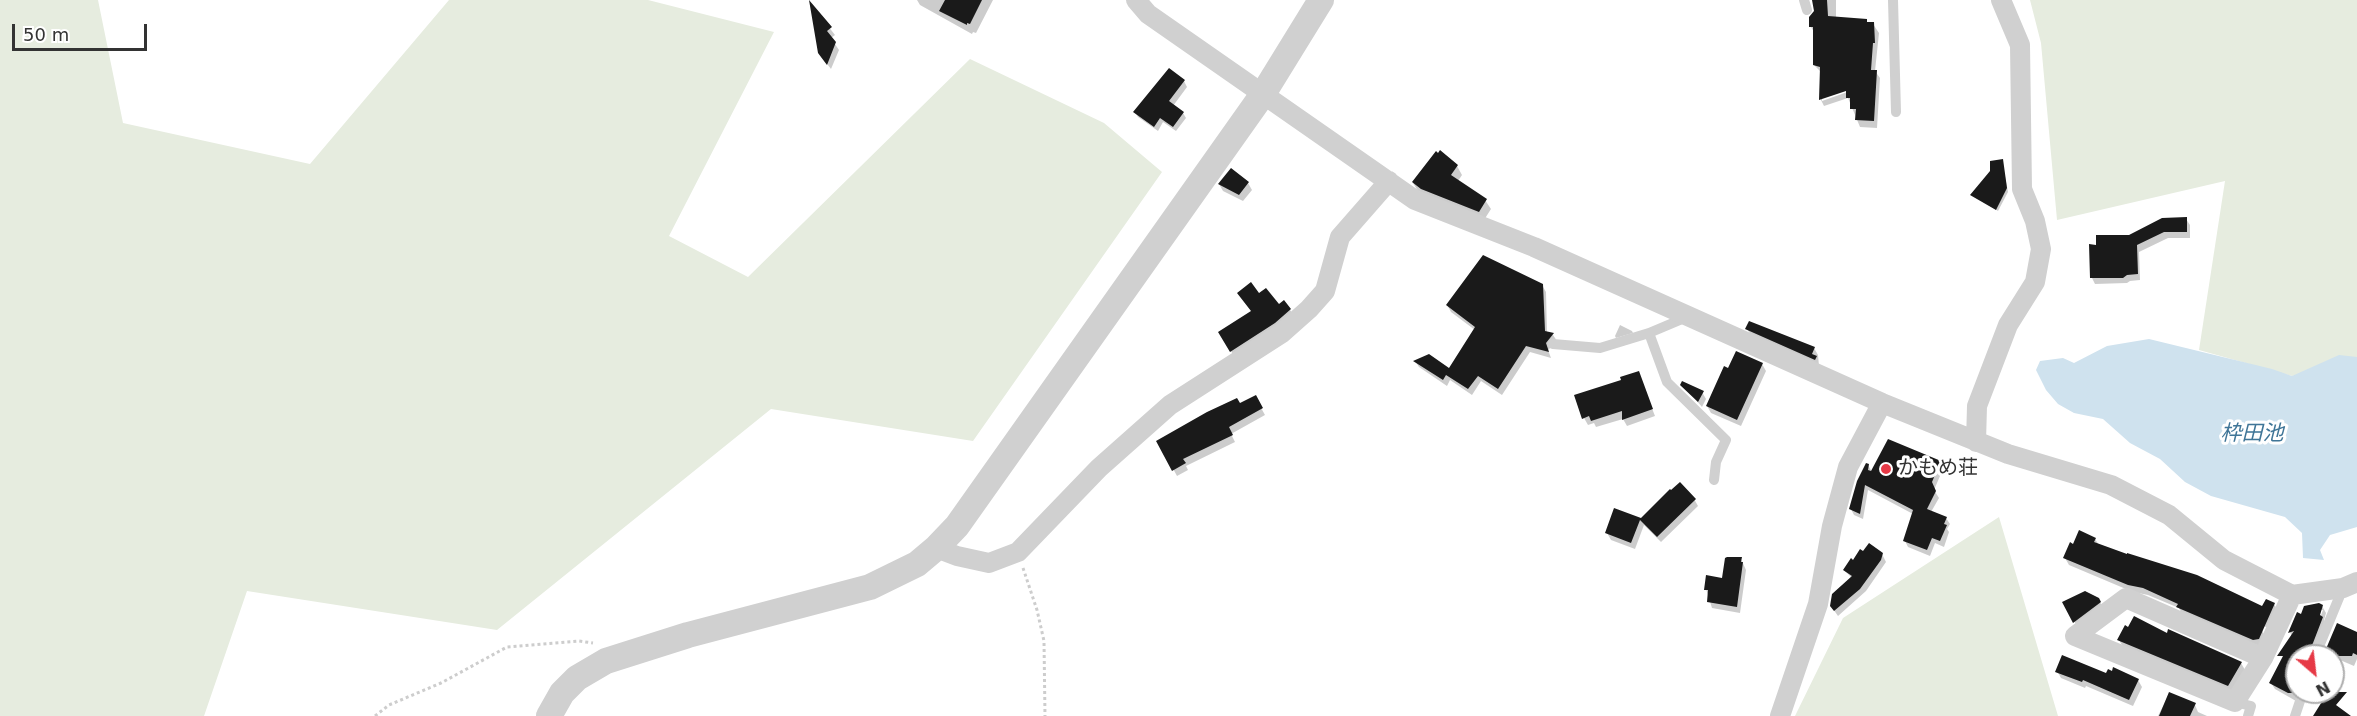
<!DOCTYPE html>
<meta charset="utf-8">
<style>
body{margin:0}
#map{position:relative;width:2357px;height:716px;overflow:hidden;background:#fff;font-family:"DejaVu Sans",sans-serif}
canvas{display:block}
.north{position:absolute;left:2285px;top:644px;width:60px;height:60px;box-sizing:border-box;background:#fff;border:2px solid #adadad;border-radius:50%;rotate:152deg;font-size:16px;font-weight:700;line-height:24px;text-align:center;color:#333}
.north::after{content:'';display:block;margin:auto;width:21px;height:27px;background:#e63946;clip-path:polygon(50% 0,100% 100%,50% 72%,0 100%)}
.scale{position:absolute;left:12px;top:24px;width:135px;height:27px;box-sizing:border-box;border:3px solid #333;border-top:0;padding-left:8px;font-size:18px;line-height:21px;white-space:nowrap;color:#333;-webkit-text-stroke:4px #fff;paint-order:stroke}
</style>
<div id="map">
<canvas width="2357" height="716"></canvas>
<div class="north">N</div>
<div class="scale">50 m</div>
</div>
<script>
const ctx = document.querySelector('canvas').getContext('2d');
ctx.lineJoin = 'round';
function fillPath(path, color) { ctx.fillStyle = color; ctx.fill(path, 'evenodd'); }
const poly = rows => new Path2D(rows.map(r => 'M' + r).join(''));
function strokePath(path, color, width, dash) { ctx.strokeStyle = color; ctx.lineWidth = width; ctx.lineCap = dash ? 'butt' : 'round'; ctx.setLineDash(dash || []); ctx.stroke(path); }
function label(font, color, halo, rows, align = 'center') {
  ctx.font = font + ' "DejaVu Sans","Noto Sans JP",sans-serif'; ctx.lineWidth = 6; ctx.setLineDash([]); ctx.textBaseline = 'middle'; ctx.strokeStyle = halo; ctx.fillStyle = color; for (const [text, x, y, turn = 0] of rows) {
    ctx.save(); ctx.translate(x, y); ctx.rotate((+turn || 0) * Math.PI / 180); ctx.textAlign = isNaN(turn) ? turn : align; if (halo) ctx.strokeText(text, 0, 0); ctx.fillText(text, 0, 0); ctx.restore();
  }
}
const green = poly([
 [0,0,98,0,123,123,310,164,449,0,648,0,774,32,669,236,748,277,970,59,1104,123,1162,172,973,441,771,409,497,630,247,591,204,716,0,716],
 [2030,0,2357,0,2357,363,2292,376,2199,350,2225,181,2057,220,2041,43],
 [1999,517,2058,716,1795,716,1843,618]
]);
const water = poly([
 [2149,339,2272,369,2292,376,2339,355,2357,357,2357,527,2330,535,2320,550,2324,560,2303,558,2302,533,2285,517,2211,496,2185,482,2160,459,2130,443,2103,419,2074,413,2058,404,2046,390,2036,370,2040,361,2063,358,2074,363,2107,346]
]);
const shadow = poly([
 [917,0,993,0,976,33,973,32,972,34,920,5],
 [1813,0,1836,0,1836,18,1873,24,1879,33,1875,71,1880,78,1877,128,1860,127,1848,98,1824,106,1821,100,1821,72,1814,65,1814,32,1811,27,1816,12],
 [1852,87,1853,90,1822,101,1822,98],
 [811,4,835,35,831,38,839,50,831,69,824,60],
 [1169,70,1184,81,1187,87,1173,106,1183,113,1186,118,1176,131,1163,122,1158,131,1138,117,1135,112],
 [1440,153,1457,166,1462,175,1458,181,1485,200,1491,209,1484,220,1418,191,1413,183],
 [2002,161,2008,192,1998,211,1972,195],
 [1248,183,1252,190,1243,201,1223,191,1219,184],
 [2186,219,2190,225,2190,238,2168,238,2139,252,2140,280,2130,281,2127,283,2095,284,2092,278,2129,237],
 [1542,285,1546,292,1547,333,1553,335,1557,341,1548,350,1551,358,1530,352,1502,395,1481,381,1472,395,1450,380,1447,386,1419,367,1415,361,1449,370,1475,330,1451,312,1447,305],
 [1239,294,1259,295,1290,310,1294,316,1235,358,1220,332,1252,312],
 [1620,325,1632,331,1633,333,1616,338,1615,336],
 [1747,329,1814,348,1818,355,1819,366,1751,335],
 [1762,364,1766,371,1741,426,1711,413,1707,406,1729,370],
 [1638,373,1655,416,1627,426,1623,419,1596,427,1594,423,1588,425,1584,418,1623,380],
 [1682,384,1702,392,1706,399,1702,407],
 [1255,397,1265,415,1231,434,1235,442,1186,466,1188,470,1177,476,1158,441],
 [1939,462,1943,469,1934,490,1939,498,1931,512,1946,518,1950,524,1947,529,1949,532,1944,547,1935,543,1930,556,1908,547,1905,541,1913,514,1868,490,1863,519,1854,515,1851,509,1868,465,1872,472],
 [1694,499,1698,506,1661,542,1644,525,1635,549,1611,540,1607,533],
 [2095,539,2099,545,2263,608,2274,604,2278,611,2270,629,2258,623,2266,638,2257,647,2182,614,2179,608,2148,595,2133,592,2069,565,2065,558,2074,545],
 [1882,554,1886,562,1866,591,1838,616,1831,606,1852,578,1844,570,1854,562],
 [1741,559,1746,570,1740,613,1712,608,1706,589,1723,579],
 [2098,599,2104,609,2078,628,2064,603],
 [2322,606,2326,613,2324,620,2326,625,2316,649,2293,639,2290,632,2298,614,2301,616],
 [2320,610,2323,610,2318,623],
 [2357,634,2357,659,2354,666,2333,657],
 [2168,635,2241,663,2245,670,2232,692,2123,647,2119,640],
 [2297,658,2297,692,2301,692,2296,701,2275,689,2271,683],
 [2057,671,2138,680,2142,687,2133,706,2086,686,2085,688,2061,678],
 [2169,694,2195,705,2198,712,2207,716,2158,716]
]);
const building = poly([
 [809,0,832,27,827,31,836,42,827,65,818,53],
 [945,0,982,0,970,24,967,23,967,25,939,11],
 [1812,0,1827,0,1828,16,1867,19,1867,22,1874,22,1875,43,1873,43,1871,70,1877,70,1874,121,1855,120,1856,109,1850,109,1850,98,1846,98,1846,91,1819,100,1820,67,1813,65,1813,27,1809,27,1809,17,1814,11],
 [1169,68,1185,80,1169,101,1184,112,1173,127,1160,118,1154,127,1133,112],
 [1440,150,1458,165,1451,175,1487,199,1479,212,1421,189,1412,182,1436,151,1438,153],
 [2003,159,2007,188,1996,210,1970,195,1990,171,1990,161],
 [1231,168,1249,182,1239,195,1218,184],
 [2187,217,2187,232,2164,232,2137,245,2138,274,2127,275,2123,278,2090,278,2089,244,2096,245,2096,235,2129,235,2162,218],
 [1483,255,1543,284,1545,331,1554,333,1546,343,1549,352,1526,346,1498,389,1478,376,1468,389,1446,375,1443,380,1413,361,1429,354,1449,368,1475,327,1446,305],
 [1251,282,1259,293,1266,288,1279,304,1284,300,1291,309,1275,323,1230,352,1218,332,1251,311,1237,293],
 [1749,321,1815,347,1812,354,1817,356,1815,360,1745,329],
 [1736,351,1763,363,1737,420,1706,406,1724,366,1728,368],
 [1639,371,1653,409,1622,420,1622,411,1591,421,1589,416,1582,419,1574,395,1621,380,1620,377],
 [1682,381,1704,391,1698,402,1680,385],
 [1256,395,1263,408,1229,427,1233,435,1183,459,1186,463,1172,471,1156,441,1207,412,1237,398,1240,403],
 [1888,439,1941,461,1932,482,1936,491,1927,509,1947,517,1944,524,1947,525,1940,541,1932,538,1927,550,1903,541,1913,510,1865,485,1860,514,1849,509,1857,481,1866,463,1869,464,1868,470,1871,471],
 [1680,482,1696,499,1657,537,1640,520,1631,543,1605,533,1614,508,1641,518,1670,489,1671,490],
 [2079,530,2096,538,2094,542,2127,554,2127,553,2197,575,2262,606,2266,599,2275,603,2259,639,2253,640,2176,607,2178,604,2143,588,2128,585,2063,558,2070,542,2073,544],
 [1869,543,1883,553,1881,560,1860,589,1834,611,1830,606,1832,594,1852,576,1843,570,1851,558,1853,560,1860,549,1863,551],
 [1727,557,1742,557,1741,562,1743,562,1737,607,1707,602,1708,590,1704,590,1706,575,1722,578,1725,558],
 [2085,591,2099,598,2101,602,2073,623,2062,602],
 [2319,603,2323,605,2320,615,2323,617,2308,656,2297,656,2297,686,2294,693,2288,693,2269,683,2283,656,2277,656,2294,631,2288,633,2297,612,2301,614,2304,606],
 [2134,616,2167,633,2168,629,2242,662,2228,686,2117,640,2125,625,2128,627],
 [2337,623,2357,632,2357,655,2353,653,2352,656,2323,656],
 [2062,655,2106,673,2108,669,2112,671,2113,667,2139,679,2129,700,2083,680,2082,682,2055,672],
 [2169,692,2196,703,2190,716,2159,716],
 [2328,692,2347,692,2336,705,2351,716,2313,716]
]);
const path = poly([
 [1023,568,1037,610,1044,641,1045,716],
 [375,716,389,705,441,683,507,647,579,641,593,643]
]);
const service = poly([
 [1804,0,1807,10],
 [1893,0,1896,112],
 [1649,333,1667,382,1726,440,1716,462,1714,480],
 [1553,344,1600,348,1649,333,1687,317],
 [2315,656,2343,588],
 [2235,702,2251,706,2248,716],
 [2295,716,2303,692]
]);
const minor = poly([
 [1136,0,1148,14,1415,200,1534,247,1882,403,2008,454,2111,485,2169,515,2224,560,2292,595,2343,588,2357,582],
 [1976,442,1977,406,2008,325,2035,282,2041,249,2035,221,2022,189,2020,45,2001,0],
 [936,548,957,556,989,563,1018,552,1099,468,1170,405,1282,333,1309,309,1325,291,1340,237,1389,181],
 [2263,658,2126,598,2075,636,2235,702,2263,658,2292,595],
 [1780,716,1818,604,1832,526,1848,467,1882,403]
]);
const tertiary = poly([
 [549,716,562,693,577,678,606,661,688,635,870,587,917,564,936,548,957,526,1263,94,1321,0]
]);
const markers = [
 [1886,469,6,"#e63946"]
];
const poiNames = [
 ["かもめ荘",1898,469]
];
const waterNames = [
 ["枠田池",2252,435]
];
fillPath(green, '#e6ecdf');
fillPath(water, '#cfe2ee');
fillPath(shadow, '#0003');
fillPath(building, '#1a1a1a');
strokePath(path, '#cdcdcd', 3, [3, 3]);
strokePath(service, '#d0d0d0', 10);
strokePath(minor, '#d0d0d0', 20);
strokePath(tertiary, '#d0d0d0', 26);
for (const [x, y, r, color] of markers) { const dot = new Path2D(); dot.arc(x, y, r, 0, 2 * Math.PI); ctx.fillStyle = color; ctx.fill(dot); strokePath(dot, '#fff', 2); }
label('20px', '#333', '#fff', poiNames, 'left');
label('italic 21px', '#3f7597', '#fff', waterNames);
</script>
